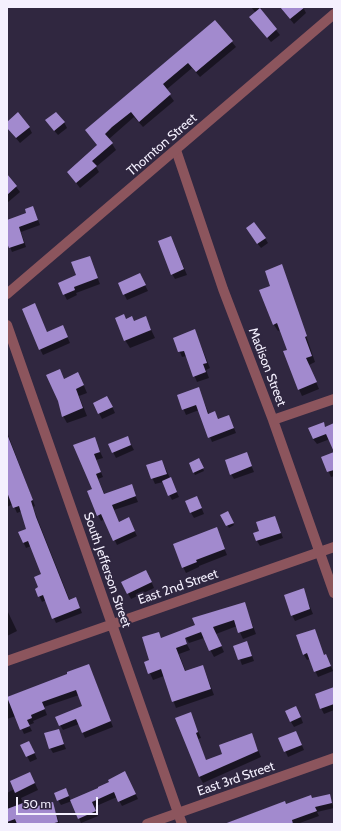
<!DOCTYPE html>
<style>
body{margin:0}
#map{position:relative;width:341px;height:831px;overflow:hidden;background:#302740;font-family:Cabin,sans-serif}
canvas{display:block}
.frame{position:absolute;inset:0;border:8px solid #f4f0fe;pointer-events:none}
.scale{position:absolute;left:16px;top:797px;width:82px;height:18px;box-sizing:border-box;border:2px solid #f4f0fe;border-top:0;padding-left:5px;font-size:12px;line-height:14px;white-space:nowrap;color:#f4f0fe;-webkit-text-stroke:3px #302740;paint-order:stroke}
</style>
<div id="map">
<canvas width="341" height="831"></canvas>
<div class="frame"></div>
<div class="scale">50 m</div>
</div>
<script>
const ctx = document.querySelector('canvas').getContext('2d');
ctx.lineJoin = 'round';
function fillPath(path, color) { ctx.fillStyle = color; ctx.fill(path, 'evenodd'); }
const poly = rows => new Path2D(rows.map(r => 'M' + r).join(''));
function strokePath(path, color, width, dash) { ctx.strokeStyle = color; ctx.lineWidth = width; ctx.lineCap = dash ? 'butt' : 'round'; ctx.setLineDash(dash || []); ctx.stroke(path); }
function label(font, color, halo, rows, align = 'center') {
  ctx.font = font + ' Cabin,sans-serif'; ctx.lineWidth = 4; ctx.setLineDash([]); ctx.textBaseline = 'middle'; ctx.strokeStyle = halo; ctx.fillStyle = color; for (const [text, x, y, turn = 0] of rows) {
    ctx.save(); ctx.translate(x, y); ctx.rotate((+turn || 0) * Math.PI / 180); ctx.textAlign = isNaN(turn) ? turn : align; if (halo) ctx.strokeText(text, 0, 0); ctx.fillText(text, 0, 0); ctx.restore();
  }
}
const shadow = poly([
 [251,7,263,7,260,10,280,35,271,42,254,22,256,13],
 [280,7,303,7,306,13,294,24],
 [215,21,236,47,200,77,192,68,166,90,174,101,143,127,134,117,109,139,116,150,96,167,99,172,80,188,68,172,98,146,86,131],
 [64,122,67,128,58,135,50,126],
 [7,123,29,127,32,133,20,143,9,130],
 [7,175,20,192,7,203],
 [33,207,40,225,21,232,26,247,12,252,7,240,7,221,27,213],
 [250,234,265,238,268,243,261,248],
 [171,237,187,275,175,279,172,274],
 [89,257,100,284,76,293,77,295,67,300,64,294],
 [282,265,315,362,309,365,319,389,302,396,292,374,288,350,281,330,278,331,274,325,261,291,272,287],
 [142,279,148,291,127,300,119,284],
 [35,304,47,333,65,332,70,343,43,355,40,349],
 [145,317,155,338,130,348,125,340,126,320,134,322],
 [195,331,210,368,206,370,209,378,197,382,186,356,182,357,174,338],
 [59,370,64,380,82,381,87,393,79,396,87,416,67,423,63,416],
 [198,388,209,414,215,412,219,420,229,416,236,433,212,442,199,410,186,415,178,396],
 [110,402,115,413,102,419,94,403],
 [323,423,326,428,334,425,334,443,330,439,317,444,313,439],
 [7,432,35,506,33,507,39,523,70,601,76,598,82,613,56,623,46,600,42,602,36,589,40,588,43,575,31,546,26,548,19,533,28,529,22,511,17,513,13,504,7,507],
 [127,437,134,450,116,458,113,452],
 [94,439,103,458,96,460,103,477,98,479,105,495,131,485,138,502,114,510,119,523,131,524,137,536,117,545,105,519,101,521,98,515,94,490,74,446],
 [246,453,254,472,234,479,231,474],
 [334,453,334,476,331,477,323,458],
 [199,460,204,471,195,475,190,464],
 [162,461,179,497,172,500,163,482,155,484,147,466],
 [197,497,204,514,194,518,191,513],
 [227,513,234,525,229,528,222,516],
 [275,517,283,538,260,546,257,541,260,531],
 [216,528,227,555,199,566,199,567,186,573,183,567],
 [149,576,154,588,131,599,122,582],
 [303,590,313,614,295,621,292,615],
 [244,603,256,634,243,639,237,626,216,634,224,652,214,657,204,638,189,643,185,637,183,637,190,650,179,654,186,672,203,666,214,695,176,708,164,676,153,680,145,662,150,660,158,633,162,639,196,626],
 [7,610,17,631,7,636],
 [314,630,324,656,329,661,333,671,318,677,310,659,307,660,304,655,298,636],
 [247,642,254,661,242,665,235,646],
 [91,670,113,727,85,738,79,724,63,730,60,725,84,707,79,695,44,707,47,715,33,721,34,723,29,725,32,731,24,734,16,716,7,719,7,697,69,675],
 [334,688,334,710,324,714,321,708],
 [299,712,303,723,294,727,291,722],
 [190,713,201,738,198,739,206,761,223,755,251,734,261,757,203,783,199,776],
 [58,730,66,749,53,753,50,748],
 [296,732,304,750,288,757,280,739],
 [22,746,32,747,37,759,30,762],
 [128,778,138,799,122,806,117,797,94,807,98,816,81,823,72,801,61,805,58,800,66,789,71,801],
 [33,779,38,790,21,798,26,810,52,803,60,824,7,824,7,793],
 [329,795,334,808,317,812,319,816,297,824,224,824,284,802,286,805]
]);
const building = poly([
 [280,7,305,7,290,19],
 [260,8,277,29,267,38,249,17],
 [215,20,233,41,196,72,188,63,163,84,171,94,139,122,131,112,112,127,105,134,113,143,92,161,97,166,76,183,67,172,97,145,85,130],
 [18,112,30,127,16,138,7,128,7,122],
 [56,112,65,122,54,131,45,120],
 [7,174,17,186,7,195],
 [33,206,38,220,19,227,24,243,9,248,7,243,7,220,26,213,25,209],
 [254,222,266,238,257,244,246,228],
 [171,236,184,269,171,275,158,241],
 [90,256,98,278,74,287,75,290,63,295,58,283,76,275,71,262],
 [282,264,307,336,305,337,312,356,306,358,317,382,298,390,283,351,287,350,277,323,273,325,259,290,270,286,265,271],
 [140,273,146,285,123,295,118,283],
 [35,303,47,332,63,325,68,337,39,350,22,309],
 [124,314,126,319,132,316,134,321,146,316,151,330,124,341,115,318],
 [195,329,207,363,203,364,206,372,193,377,184,351,178,352,173,338],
 [60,369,64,379,78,372,84,385,76,389,83,408,62,417,58,401,46,375],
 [199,387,208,414,215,411,218,419,229,415,234,428,208,438,196,405,182,410,177,395],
 [107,396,113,407,98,414,93,403],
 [324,422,325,427,334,423,334,452,326,434,313,439,308,428],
 [7,434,33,500,31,501,36,517,69,600,76,597,80,608,52,619,43,595,38,597,35,589,38,587,34,577,41,574,28,541,23,543,18,532,26,529,19,506,13,508,7,492],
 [128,436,131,445,112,453,108,444],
 [95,437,100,452,94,454,101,472,96,474,104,494,132,484,136,496,112,505,119,522,129,517,135,531,113,541,101,514,97,516,87,491,92,489,73,445],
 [247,452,252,466,230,475,225,460],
 [334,452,334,470,327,472,321,457],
 [199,458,204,468,193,473,189,463],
 [162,460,167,474,151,479,146,465],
 [171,477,177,492,168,496,162,481],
 [197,496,202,508,190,513,185,501],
 [228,511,234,523,226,526,220,515],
 [275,516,281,533,256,541,253,533,259,531,256,522],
 [217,527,225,549,196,560,197,562,182,568,173,544],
 [146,570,152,582,127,594,121,582],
 [304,588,310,609,291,616,284,595],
 [245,602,253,628,238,633,234,620,213,627,222,646,209,651,201,632,185,638,187,644,176,648,185,671,203,665,211,689,172,702,161,669,148,674,144,662,149,660,142,637,159,632,161,638,195,625,192,618],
 [315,629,324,655,326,654,331,666,314,672,307,653,303,655,296,635],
 [247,641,252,656,238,660,233,646],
 [89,664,111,721,82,733,76,719,59,726,55,717,82,706,76,690,42,702,45,709,31,715,32,718,27,720,30,726,20,730,7,697,67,674,67,672],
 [334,687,334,704,320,709,315,694],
 [296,706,301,717,290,722,285,711],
 [191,712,198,732,196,733,206,760,222,754,219,745,252,733,258,751,199,777,175,718],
 [59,729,64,744,49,749,44,733],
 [296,731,302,745,284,752,278,738],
 [29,741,35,753,26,757,20,745],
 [125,771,136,794,118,802,114,792,92,802,96,811,78,819,70,800,98,788,98,787,109,782,108,780],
 [30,772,35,783,15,793,10,781],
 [66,788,69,796,57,801,54,793],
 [330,794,332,803,315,807,317,811,292,820,293,824,224,824,285,801,286,804,311,795,312,798],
 [53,802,58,822,51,824,17,824,15,819,7,822,7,809,23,803,26,809]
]);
const minor = poly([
 [176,150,223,289,273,420,334,593],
 [7,325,182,824],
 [273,420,334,399],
 [7,661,334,547],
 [147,824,334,758]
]);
const tertiary = poly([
 [7,294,334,14]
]);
const streetNames = [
 ["Thornton Street",162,145,-41],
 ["Madison Street",267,367,69],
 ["South Jefferson Street",107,570,71],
 ["East 2nd Street",178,587,-19],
 ["East 3rd Street",236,779,-19]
];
fillPath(shadow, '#0007');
fillPath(building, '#a28ace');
strokePath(minor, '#8c555d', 10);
strokePath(tertiary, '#8c555d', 10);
label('13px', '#f4f0fe', '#302740', streetNames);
</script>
